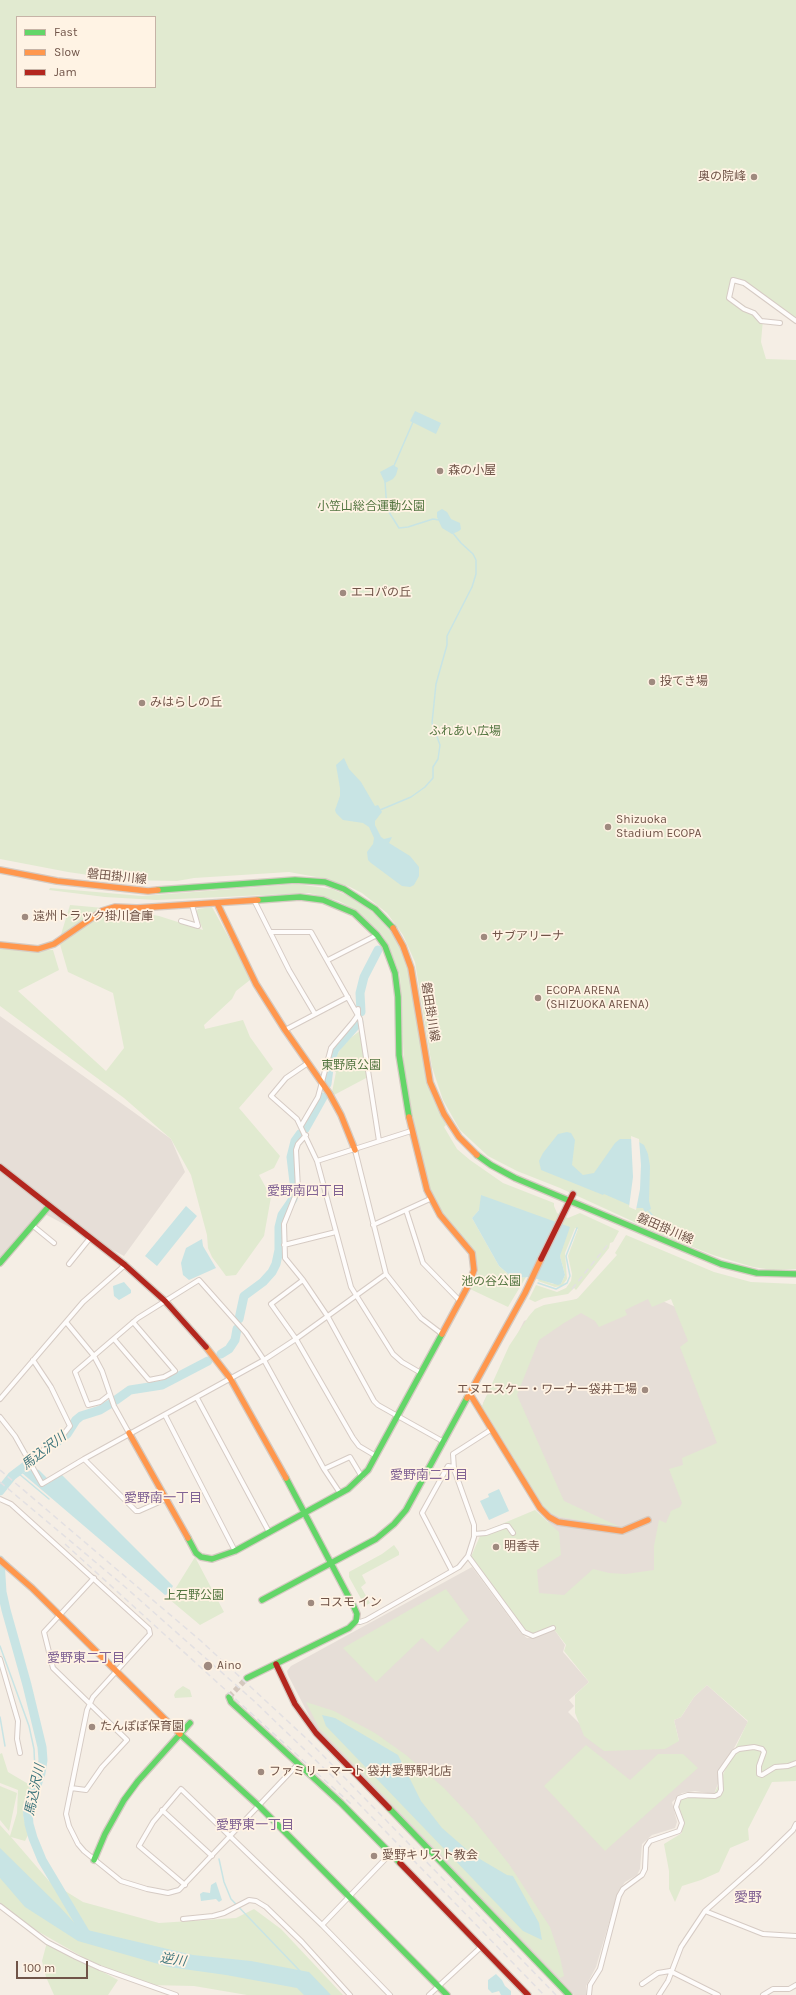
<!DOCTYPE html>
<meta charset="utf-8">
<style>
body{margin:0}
#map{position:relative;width:796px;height:1995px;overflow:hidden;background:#f5eee5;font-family:Karla,sans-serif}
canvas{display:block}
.legend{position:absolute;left:16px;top:16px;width:140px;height:72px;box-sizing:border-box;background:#fff3e4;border:1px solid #c6b3a6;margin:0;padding:5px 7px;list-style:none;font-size:12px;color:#705448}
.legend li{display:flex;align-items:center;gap:8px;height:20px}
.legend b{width:20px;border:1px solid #c6b3a6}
.scale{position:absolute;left:16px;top:1961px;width:72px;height:18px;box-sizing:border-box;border:2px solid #705448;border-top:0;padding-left:5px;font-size:12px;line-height:14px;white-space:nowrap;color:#705448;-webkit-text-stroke:3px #fff3e4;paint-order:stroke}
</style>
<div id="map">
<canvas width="796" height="1995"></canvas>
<ul class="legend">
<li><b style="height:5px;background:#63d668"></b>Fast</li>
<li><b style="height:5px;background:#ff974d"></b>Slow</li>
<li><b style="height:5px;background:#b3261e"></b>Jam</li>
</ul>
<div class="scale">100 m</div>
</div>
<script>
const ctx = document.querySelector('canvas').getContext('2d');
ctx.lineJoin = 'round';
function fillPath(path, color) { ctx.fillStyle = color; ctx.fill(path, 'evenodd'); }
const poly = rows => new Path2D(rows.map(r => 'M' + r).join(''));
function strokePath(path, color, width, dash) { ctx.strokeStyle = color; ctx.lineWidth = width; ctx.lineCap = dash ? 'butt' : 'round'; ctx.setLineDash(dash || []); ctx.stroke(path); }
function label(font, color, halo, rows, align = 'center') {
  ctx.font = font + ' Karla,"Noto Sans JP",sans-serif'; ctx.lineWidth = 3.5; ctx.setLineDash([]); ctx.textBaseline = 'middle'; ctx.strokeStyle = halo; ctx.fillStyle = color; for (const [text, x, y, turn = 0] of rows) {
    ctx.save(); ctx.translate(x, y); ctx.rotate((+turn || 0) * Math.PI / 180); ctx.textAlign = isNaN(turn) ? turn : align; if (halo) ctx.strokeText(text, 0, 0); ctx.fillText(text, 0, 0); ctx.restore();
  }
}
const industrial = poly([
 [0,1016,171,1139,185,1172,124,1256,43,1213,0,1260],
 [619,1281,693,1315,740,1408,652,1578,563,1602,533,1596,529,1560,555,1553,544,1504,483,1403,524,1321],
 [472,1567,521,1633,527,1638,534,1638,554,1629,565,1645,563,1652,589,1682,569,1700,574,1706,568,1712,585,1729,679,1741,674,1720,681,1717,694,1697,707,1685,748,1722,726,1763,714,1794,695,1791,682,1793,672,1802,677,1822,675,1828,652,1835,642,1844,640,1869,637,1875,625,1882,618,1892,596,1967,586,1986,586,1995,574,1995,565,1987,316,1729,288,1675,287,1671,291,1666]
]);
const green = poly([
 [0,0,796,0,796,324,744,284,734,283,730,296,763,319,761,342,766,359,796,360,796,1269,773,1270,753,1267,713,1255,667,1237,560,1188,517,1171,488,1156,460,1130,443,1100,432,1067,415,962,403,935,387,913,362,893,348,886,322,878,289,872,194,878,177,881,123,880,68,872,0,859],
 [17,17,155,17,155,87,17,87],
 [297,884,332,889,353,898,376,915,395,937,400,947,409,969,431,1093,446,1125,444,1127,457,1149,470,1160,503,1183,554,1203,554,1206,557,1213,568,1218,580,1213,619,1231,613,1242,610,1243,609,1248,576,1290,574,1288,568,1294,544,1298,535,1302,529,1299,536,1285,557,1292,566,1288,571,1281,572,1274,568,1256,578,1229,575,1228,565,1253,567,1279,562,1286,555,1287,538,1281,539,1279,553,1284,561,1284,565,1275,560,1256,561,1249,479,1210,472,1218,499,1266,513,1278,526,1277,508,1307,470,1289,478,1272,477,1261,473,1249,439,1209,431,1195,418,1150,404,1063,400,975,388,944,380,932,357,911,339,901,309,893,156,900,105,897,49,890,50,888,142,896],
 [70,905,126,910,159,916,203,930,196,912,198,909,212,907,239,956,250,980,236,991,232,999,204,1025,205,1029,243,1020,250,1037,273,1069,239,1108,280,1156,274,1168,259,1175,271,1197,264,1236,236,1275,226,1276,212,1257,208,1248,207,1235,191,1175,171,1139,124,1098,0,1006,0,947,23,951,53,950,59,970,18,991,106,1071,124,1048,113,993,68,972,59,941],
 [361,1030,368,1077,334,1095,332,1092,336,1072,334,1071,337,1055,345,1042],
 [626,1235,714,1272,751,1282,796,1284,796,1781,772,1782,748,1829,749,1840,730,1848,719,1872,701,1880,682,1886,675,1902,669,1889,669,1871,664,1844,682,1833,676,1807,683,1796,714,1794,748,1721,707,1685,694,1697,681,1717,674,1720,679,1741,665,1749,604,1751,584,1736,575,1713,575,1695,589,1682,564,1651,566,1645,553,1628,532,1634,525,1629,470,1559,480,1536,485,1531,535,1510,559,1532,561,1555,537,1570,539,1593,564,1595,593,1569,609,1573,626,1574,654,1570,654,1546,659,1520,666,1523,671,1511,680,1507,682,1503,669,1469,683,1465,682,1458,717,1443,680,1347,688,1341,671,1299,652,1307,648,1299,625,1310,627,1315,599,1327,595,1321,581,1313,564,1323,539,1340,517,1395,564,1501,620,1527,560,1517,552,1514,543,1506,482,1406,509,1346,529,1316,535,1309,544,1305,577,1299,617,1255,615,1253],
 [394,1545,399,1552,399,1555,362,1575,366,1583,361,1587,370,1603,365,1606,349,1577,349,1572,382,1554],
 [195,1557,224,1612,200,1625,169,1599],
 [446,1589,469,1620,438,1652,422,1638,376,1682,343,1648],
 [183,1686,190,1690,192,1697,175,1698,174,1695,176,1691],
 [306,1702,334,1711,375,1733,406,1755,444,1788,474,1820,509,1864,550,1927,560,1957,564,1976,560,1978,319,1728],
 [586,1745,630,1780,658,1754,683,1754,698,1768,605,1851,544,1786],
 [2,1753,8,1772,30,1785,23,1815,28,1835,25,1841,11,1837,49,1881,83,1902,159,1923,236,1918,254,1909,281,1929,343,1995,247,1995,194,1986,149,1985,88,1960,39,1932,7,1910,0,1904,0,1825,10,1836,17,1813,18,1790,0,1783,0,1754],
 [0,1786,17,1793,9,1831,0,1820],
 [47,1942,118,1980,108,1995,54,1995,46,1977,42,1961]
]);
const water = poly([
 [415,411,441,423,436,434,410,421],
 [393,465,398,468,396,475,393,479,385,483,380,472],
 [442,509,447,512,451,519,460,523,461,529,459,531,452,534,442,528,437,517,437,512],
 [344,758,349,769,361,782,375,806,378,805,382,812,375,821,375,825,381,837,384,839,392,837,389,843,410,856,419,867,419,876,414,885,410,887,402,886,371,863,368,860,367,852,373,844,374,838,369,827,363,823,343,820,336,813,335,810,340,796,340,788,336,765],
 [567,1132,571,1133,575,1140,572,1165,583,1175,594,1173,615,1143,620,1139,634,1139,644,1145,648,1154,650,1166,649,1201,651,1209,645,1212,643,1208,636,1208,604,1194,603,1195,541,1170,539,1161,543,1153,558,1134],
 [481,1195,570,1227,560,1256,565,1275,561,1284,558,1285,530,1277,513,1278,499,1266,472,1218,479,1210],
 [186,1206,197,1216,157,1266,145,1256],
 [202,1239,203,1246,216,1268,189,1280,183,1275,181,1263,186,1248],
 [124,1282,131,1290,131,1293,119,1300,114,1296,113,1286],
 [35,1469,39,1470,51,1482,61,1474,173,1586,168,1594,165,1595,22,1473],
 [499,1489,509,1511,489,1520,480,1501,489,1497,488,1494],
 [322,1715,335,1718,398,1755,421,1801,442,1828,473,1855,507,1875,513,1876,539,1923,542,1940,523,1931,326,1726],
 [0,1848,59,1906,79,1928,193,1955,251,1961,309,1972,331,1995,304,1995,297,1988,226,1975,169,1967,78,1941,25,1907,0,1878],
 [216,1882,222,1900,219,1902,216,1899,201,1901,200,1894,203,1892,210,1893,211,1885],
 [496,1974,502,1980,505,1986,511,1991,511,1995,501,1995,499,1991,492,1993,488,1989,488,1980]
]);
const pier = poly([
 [631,1136,639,1139,641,1165,640,1189,636,1210,629,1207,633,1177]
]);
const stream = poly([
 [393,468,413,422],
 [385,482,387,509,399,528,408,527,433,519,439,520],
 [380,810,411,797,425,787,433,778,433,767,438,759,440,745,432,723,436,684,447,645,447,636,472,587,476,574,476,560,473,554,461,543,452,532],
 [648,1210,664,1230,679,1236,680,1235],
 [538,1283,556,1289,567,1283,570,1276,566,1256,577,1228],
 [12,1476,18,1473,49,1499],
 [0,1646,29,1726,34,1749,35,1773,24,1808,24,1816,28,1831,38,1851],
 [0,1717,5,1746],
 [219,1859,224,1882,231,1899,300,1971]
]);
const river = poly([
 [361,1012,360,993,364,977,378,950],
 [327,1084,330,1061,335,1049,359,1022],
 [305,1129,323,1097],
 [239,1319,244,1296,263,1282,272,1272,276,1264,279,1250,279,1227,282,1215,293,1199,295,1191,291,1157,295,1141,300,1134],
 [221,1354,229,1349,235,1340,237,1329],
 [116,1400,130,1390,162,1385,208,1361],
 [57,1442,67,1434,76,1420,81,1416,100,1410,110,1404],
 [0,1491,12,1476,45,1451],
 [0,1560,2,1592,6,1610,27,1685,42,1747,43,1760,41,1773,28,1812,29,1824,33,1838,42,1860,89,1939]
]);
const secondaryTunnel = poly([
 [229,1697,247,1678]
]);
const street = poly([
 [780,323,761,321,754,313,744,309,729,298,733,280,744,283,796,321],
 [254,900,289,970,315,1014],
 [181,921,198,926,192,905],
 [270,932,311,932,360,1019,379,1141],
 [328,960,377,935],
 [285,1030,348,997],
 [308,1063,286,1078,271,1096,297,1119,317,1161,351,1287,393,1354,402,1362,421,1373],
 [301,1126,318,1097,331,1048,353,1022,358,1015,358,1009],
 [306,1135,298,1144,296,1150,298,1189,284,1224,285,1258,303,1280,328,1317,374,1401,378,1405,444,1442],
 [355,1150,386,1274,421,1318,442,1334],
 [317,1161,411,1131],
 [406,1210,423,1263,460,1301],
 [32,1225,54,1243],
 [373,1225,430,1199],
 [284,1245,336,1232],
 [69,1264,90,1238],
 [303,1280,271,1304,296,1339,353,1438,359,1446,376,1456],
 [66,1322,94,1356,102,1371,114,1406,129,1433],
 [114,1339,149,1380,164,1377,175,1371,133,1322],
 [109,1395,100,1402,88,1405,75,1372,138,1318,199,1280,246,1333,264,1360,324,1469,340,1493],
 [197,1398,269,1532],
 [0,1399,83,1302,125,1265],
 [165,1415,235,1551],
 [0,1417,15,1436,42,1484,84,1459],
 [30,1460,63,1435,70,1426,51,1387,33,1360],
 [324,1469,350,1457,362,1477],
 [0,1499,11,1504,149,1629,150,1634,93,1697,87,1710,66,1814,69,1826,78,1844,84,1851,121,1881,147,1889,168,1893,179,1890,298,1764],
 [166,1499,139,1511,136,1511,84,1459,264,1360,296,1339,386,1274],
 [474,1534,486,1533,505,1526,508,1526,513,1533],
 [468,1556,524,1632,533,1636,553,1628],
 [452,1571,422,1513,448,1466,454,1467],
 [356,1621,360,1622,366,1620,459,1567,468,1556,474,1537,474,1525,454,1469,453,1454,492,1429],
 [0,1659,18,1721,17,1739,20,1753],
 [71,1788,86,1790,102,1767,127,1740,53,1668,44,1632,94,1578],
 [162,1810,212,1856],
 [185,1885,139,1846,153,1822,181,1789,322,1925,390,1995],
 [0,1906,47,1942,76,1957,100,1968,176,1995],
 [705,1911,763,1934,796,1936],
 [183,1919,213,1916,224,1913,249,1900,256,1901,266,1907,302,1942,350,1995],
 [322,1925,391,1853],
 [642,1984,658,1973,670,1971,718,1995],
 [429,1995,481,1947],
 [589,1995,590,1985,600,1969,619,1896,623,1889,642,1875,645,1869,646,1847,650,1841,679,1831,682,1823,676,1807,679,1798,688,1795,715,1796,719,1794,721,1790,720,1772,734,1752,739,1749,754,1747,762,1749,764,1752,759,1766,759,1774,762,1775,775,1767,788,1766,796,1763],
 [659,1995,668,1981,681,1947,705,1911,759,1863,793,1830,796,1824],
 [763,1995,773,1989,789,1989,796,1985]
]);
const fast = poly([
 [158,890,295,880,325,882,344,889,375,909,393,928],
 [258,900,300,897,323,900,354,913,377,935,385,946,395,973,398,997,399,1055,409,1117],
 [477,1155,491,1165,515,1178,721,1264,757,1273,796,1274],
 [0,1263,49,1206],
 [188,1538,196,1553,201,1557,212,1559,235,1551,348,1489,368,1470,442,1334],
 [262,1600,376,1539,394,1524,406,1510,467,1398],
 [247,1678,349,1628,356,1621,357,1614,354,1607,286,1478],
 [229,1697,231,1702,341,1803,400,1863],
 [180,1734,259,1806,447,1995],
 [389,1808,569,1995],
 [94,1860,105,1834,124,1800,138,1781,190,1723]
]);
const slow = poly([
 [0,870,57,881,148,891,158,890],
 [217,903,256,984,285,1030,329,1093,341,1115,355,1150],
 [393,928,403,946,411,968,430,1082,444,1114,459,1137,477,1155],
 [0,945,38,949,54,944,102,911,115,907,137,908,258,900],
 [409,1117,427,1190,440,1215,472,1253,474,1270,469,1284,442,1334],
 [206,1347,230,1378,286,1478],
 [470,1394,540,1508,549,1517,558,1522,622,1531,648,1520],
 [467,1398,525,1293,541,1259],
 [129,1433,188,1538],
 [0,1560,32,1588,180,1734]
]);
const jam = poly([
 [0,1167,125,1265,165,1301,206,1347],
 [541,1259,573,1194],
 [276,1664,295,1704,316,1733,389,1808],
 [400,1863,528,1995]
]);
const rail = poly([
 [572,1289,609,1243],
 [0,1470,201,1641,307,1739,556,1995],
 [0,1482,124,1586,253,1700,331,1775,544,1995],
 [65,1544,351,1804]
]);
const markers = [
 [754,177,4,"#9f8a7f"],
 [440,471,4,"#9f8a7f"],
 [343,593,4,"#9f8a7f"],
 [652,682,4,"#9f8a7f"],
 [142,703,4,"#9f8a7f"],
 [608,827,4,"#9f8a7f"],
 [25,917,4,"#9f8a7f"],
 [484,937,4,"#9f8a7f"],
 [538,998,4,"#9f8a7f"],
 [645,1390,4,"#9f8a7f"],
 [496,1547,4,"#9f8a7f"],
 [311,1603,4,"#9f8a7f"],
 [208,1666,5,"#9f8a7f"],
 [92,1727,4,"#9f8a7f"],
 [261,1772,4,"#9f8a7f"],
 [374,1856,4,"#9f8a7f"]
];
const poiNames = [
 ["奥の院峰",746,177,"right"],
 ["森の小屋",448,471],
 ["エコパの丘",351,593],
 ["投てき場",660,682],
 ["みはらしの丘",150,703],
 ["Shizuoka",616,820],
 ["Stadium ECOPA",616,834],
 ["遠州トラック掛川倉庫",33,917],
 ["サブアリーナ",492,937],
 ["ECOPA ARENA",546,991],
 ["(SHIZUOKA ARENA)",546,1005],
 ["エヌエスケー・ワーナー袋井工場",637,1390,"right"],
 ["明香寺",504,1547],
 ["コスモ イン",319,1603],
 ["Aino",217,1666],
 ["たんぽぽ保育園",100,1727],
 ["ファミリーマート 袋井愛野駅北店",269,1772],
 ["愛野キリスト教会",382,1856]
];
const parkNames = [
 ["小笠山総合運動公園",371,507],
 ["ふれあい広場",465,732],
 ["東野原公園",351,1066],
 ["池の谷公園",491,1282],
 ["上石野公園",194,1596]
];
const streetNames = [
 ["磐田掛川線",117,877,6],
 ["磐田掛川線",430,1012,81],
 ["磐田掛川線",665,1229,23]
];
const neighbourhoodNames = [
 ["愛野南四丁目",306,1191],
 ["愛野南二丁目",429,1475],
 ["愛野南一丁目",163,1498],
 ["愛野東二丁目",86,1658],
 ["愛野東一丁目",255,1825]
];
const waterNames = [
 ["馬込沢川",44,1451,-38],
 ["馬込沢川",35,1790,-78],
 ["逆川",173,1960,8]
];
const quarterNames = [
 ["愛野",748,1898]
];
fillPath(industrial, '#e6ded7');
fillPath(green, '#e1ead0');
fillPath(water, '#c8e4e4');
fillPath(pier, '#f5eee5');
strokePath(stream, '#c8e4e4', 1.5);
strokePath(river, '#c8e4e4', 9);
strokePath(secondaryTunnel, '#d4c8be', 5.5, [5.5, 3]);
strokePath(street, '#d6cbc4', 6);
strokePath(fast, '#d5cac2', 8);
strokePath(slow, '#d5cac2', 8);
strokePath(jam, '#d5cac2', 8);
strokePath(street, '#fefcfb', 4);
strokePath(fast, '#63d668', 5.5);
strokePath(slow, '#ff974d', 5.5);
strokePath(jam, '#b3261e', 5.5);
strokePath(rail, '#e3e0e2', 1.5, [6, 4]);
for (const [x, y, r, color] of markers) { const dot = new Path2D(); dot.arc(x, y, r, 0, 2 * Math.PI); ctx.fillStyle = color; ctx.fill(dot); strokePath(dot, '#fff3e4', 1.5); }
label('12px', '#705448', '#fff3e4', poiNames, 'left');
label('12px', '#547641', '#fff3e4', parkNames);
label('12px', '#705448', '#fff3e4', streetNames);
label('13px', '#816394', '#fff3e4', neighbourhoodNames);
label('italic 13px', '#3f767d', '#fff3e4', waterNames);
label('14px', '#816394', '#fff3e4', quarterNames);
</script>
